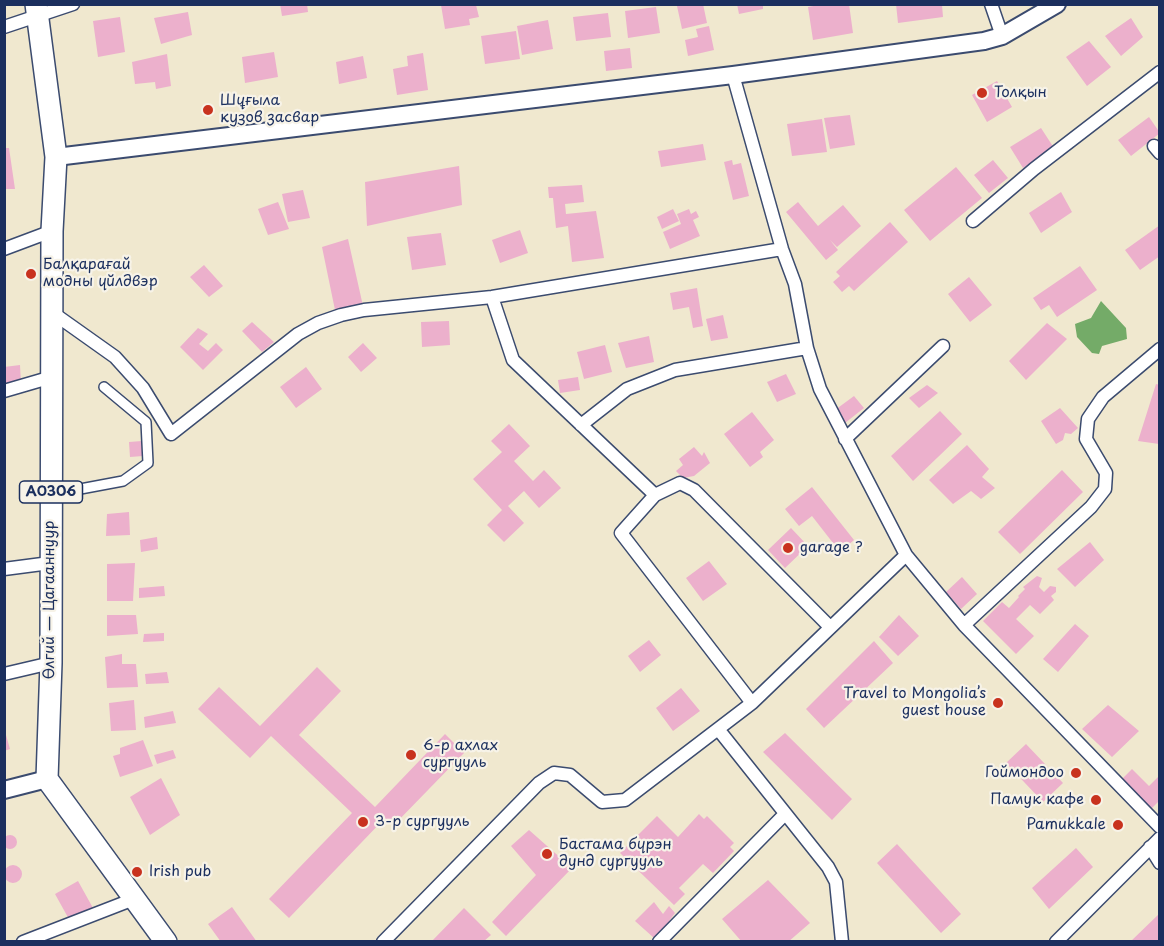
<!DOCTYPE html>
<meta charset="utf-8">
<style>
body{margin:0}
#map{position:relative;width:1164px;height:946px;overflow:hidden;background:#f0e8cf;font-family:"Playpen Sans",sans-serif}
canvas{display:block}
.frame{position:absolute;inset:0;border:6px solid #1b2f5e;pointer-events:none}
</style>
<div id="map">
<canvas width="1164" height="946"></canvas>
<div class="frame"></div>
</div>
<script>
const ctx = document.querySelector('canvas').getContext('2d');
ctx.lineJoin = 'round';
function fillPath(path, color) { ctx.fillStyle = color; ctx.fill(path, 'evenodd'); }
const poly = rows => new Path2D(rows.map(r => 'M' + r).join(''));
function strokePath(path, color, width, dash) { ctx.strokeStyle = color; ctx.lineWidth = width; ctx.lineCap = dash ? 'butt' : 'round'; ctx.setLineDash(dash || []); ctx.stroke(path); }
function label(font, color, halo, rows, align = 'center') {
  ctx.font = font + ' "Playpen Sans",sans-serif'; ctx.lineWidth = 4.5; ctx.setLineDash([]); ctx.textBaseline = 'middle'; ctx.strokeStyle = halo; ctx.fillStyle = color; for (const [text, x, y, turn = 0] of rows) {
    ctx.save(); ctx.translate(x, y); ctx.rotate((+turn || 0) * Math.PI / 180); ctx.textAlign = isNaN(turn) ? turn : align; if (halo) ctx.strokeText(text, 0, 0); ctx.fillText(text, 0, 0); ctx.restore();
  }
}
const forest = poly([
 [1101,301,1126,328,1127,339,1102,346,1099,354,1092,353,1077,337,1075,324,1091,318]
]);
const building = poly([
 [280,4,307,4,308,12,282,16],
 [468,4,476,5,479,17,469,19,470,25,445,29,441,5],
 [685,4,703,4,707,23,682,29,677,6],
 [737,4,763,4,763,9,739,14],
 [824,4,849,4,853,33,813,40,808,7],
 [896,4,942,5,943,17,898,23],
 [656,7,660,33,628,38,625,11],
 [188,12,192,35,161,44,154,18],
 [608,13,611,37,576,41,573,17],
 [120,17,125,52,98,57,93,21],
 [1131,18,1143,37,1121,56,1105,36],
 [548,20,553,49,522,55,517,26],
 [709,26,714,50,688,56,685,40,698,37,696,29],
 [516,31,520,59,485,64,481,36],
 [1089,41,1111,67,1087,86,1066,57],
 [630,48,632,68,606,71,604,51],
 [274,52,278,77,245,83,242,57],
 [423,53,428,90,397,95,393,69,408,66,407,56],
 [167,54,171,86,156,89,155,82,135,84,132,62],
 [363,56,367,78,339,84,336,62],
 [997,81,1012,107,987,122,972,95],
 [850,115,855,145,830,149,824,118],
 [1149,117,1160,133,1131,156,1118,140],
 [822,119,827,152,792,156,787,124],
 [1041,128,1054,148,1023,168,1010,147],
 [703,144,706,160,661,167,658,151],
 [5,148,9,148,15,189,5,189],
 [732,160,733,165,741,163,749,196,733,200,724,162],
 [993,160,1008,178,989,193,974,175],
 [459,166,462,205,367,226,365,182],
 [956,167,982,198,930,241,904,210],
 [582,185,584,202,565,204,566,214,596,211,604,258,572,262,568,226,556,228,553,198,549,198,548,187],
 [303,190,310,218,288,222,282,194],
 [1061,192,1072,212,1041,233,1029,213],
 [278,202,289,229,268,235,258,209],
 [798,202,818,226,843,205,861,226,837,247,830,240,838,250,826,260,786,212],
 [673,209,679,221,662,229,657,217],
 [689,209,691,214,696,211,699,217,693,220,700,236,670,249,663,232,681,224,677,214],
 [890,222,908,242,854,291,849,286,842,292,833,282,840,276,836,272],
 [1160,225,1160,256,1140,270,1125,250],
 [520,230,528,253,500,263,492,240],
 [441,233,446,265,412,270,407,237],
 [348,239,363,306,335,310,322,247],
 [204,265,223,286,209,297,190,277],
 [1080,266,1097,290,1057,317,1049,305,1041,310,1033,298],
 [969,277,992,305,970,322,948,294],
 [697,288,703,326,693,328,689,307,673,310,670,293],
 [723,315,728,338,711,341,706,319],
 [449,321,450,345,422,347,421,322],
 [252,322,274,342,262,352,242,331],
 [1047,323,1067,339,1026,380,1009,361],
 [198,328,208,334,199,344,208,351,216,343,223,350,203,370,180,347],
 [649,336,654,362,626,368,618,343],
 [363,343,377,358,361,372,348,357],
 [605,345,612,372,584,379,577,352],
 [20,365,21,384,4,388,4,367],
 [306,367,322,389,296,408,280,387],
 [786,374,796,394,777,402,767,382],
 [578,377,580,390,560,393,558,380],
 [1156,384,1160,385,1159,444,1138,441],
 [927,385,938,393,919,408,909,398],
 [854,396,864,408,845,423,835,410],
 [1060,408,1078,428,1071,434,1065,433,1063,440,1056,444,1041,421],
 [940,411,962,434,913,481,891,456],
 [752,412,774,440,760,452,763,457,750,467,724,434],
 [509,424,530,446,514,461,533,481,544,470,561,488,539,508,524,491,508,506,524,523,504,542,487,525,502,510,473,479,502,452,491,441],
 [142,441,143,456,130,457,129,442],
 [967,445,989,469,982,477,995,488,981,499,971,491,953,504,929,480],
 [694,447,702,456,704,452,710,463,694,476,683,478,676,471,683,465,679,459],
 [1062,470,1083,492,1020,554,998,532],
 [812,487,854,540,840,552,812,516,799,526,785,509],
 [129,512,130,535,106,536,107,514],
 [791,528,808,546,785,568,768,550],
 [157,537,158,549,141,552,140,540],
 [1090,542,1104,560,1075,587,1057,569],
 [709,561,727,584,703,601,686,578],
 [135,563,133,601,107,601,107,564],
 [1037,576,1042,578,1039,587,1044,592,1050,586,1056,587,1056,592,1051,596,1054,600,1040,614,1030,605,1016,619,1034,636,1016,654,983,621,1002,602,1009,608,1019,597,1018,596,1025,589,1023,587],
 [962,577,977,594,961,609,946,592],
 [164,586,165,596,139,598,139,588],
 [107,615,136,615,138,634,107,636],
 [899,615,919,636,898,656,879,637],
 [1075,624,1089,636,1058,672,1043,659],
 [164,633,164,641,143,642,144,634],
 [649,640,661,655,640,672,628,656],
 [874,641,893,663,824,728,806,709],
 [122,654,122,664,136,664,138,687,107,688,105,657],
 [317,667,341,691,299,735,375,807,445,734,464,753,393,826,385,818,289,918,269,899,352,813,271,736,250,758,198,709,219,687,260,726],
 [167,672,169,683,146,684,145,674],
 [681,688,700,711,673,731,656,708],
 [134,700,136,730,111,731,109,703],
 [1108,705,1139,731,1112,757,1082,729],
 [173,711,176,723,145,728,144,717],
 [4,728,10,749,4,751],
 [785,733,852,799,832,820,763,752],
 [143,740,153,766,120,777,113,756,120,754,120,748],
 [1026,744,1063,783,1043,802,1006,763],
 [173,750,176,758,157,764,154,755],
 [1132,769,1149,786,1160,775,1160,800,1148,812,1118,783],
 [161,778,180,815,150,835,130,797],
 [699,814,704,819,707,816,734,843,730,847,734,851,713,873,703,864,679,888,685,894,674,905,620,853,657,816,678,837],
 [529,830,572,868,506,936,492,922,536,875,511,846],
 '3 842a7 7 0 1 1 14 0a7 7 0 1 1-14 0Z',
 [897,844,961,914,941,933,877,863],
 [1076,848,1093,867,1049,909,1032,888],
 '4 874a9 9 0 1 1 18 0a9 9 0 1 1-18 0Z',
 [768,880,810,923,788,942,742,942,722,919],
 [78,881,93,908,70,921,55,894],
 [654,902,663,914,669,906,675,913,669,921,671,924,654,938,635,921],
 [232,907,257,942,221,942,208,924],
 [464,908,491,935,483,942,431,942],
 [1160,913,1160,942,1130,942]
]);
const pedestrian = poly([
 [59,493,123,481,148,463,146,422,104,387]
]);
const minor = poly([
 [991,4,1002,36],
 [4,27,73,4],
 [733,75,782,249,795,284,807,348,820,389,906,555,964,625,1160,827],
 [1154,146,1160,153],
 [973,221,1034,169,1160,72],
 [4,249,52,231],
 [492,297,513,360,655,495],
 [53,313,115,357,143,388,171,434,298,334,318,323,341,315,364,310,492,297,782,249],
 [4,391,52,377],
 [581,425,627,389,675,370,807,348],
 [845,439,943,346],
 [4,569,50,563],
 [964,625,1091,507,1105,489,1106,473,1086,439,1088,419,1103,397,1160,349],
 [4,674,51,663],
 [752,703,621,533,655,495,680,483,694,490,829,626],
 [718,729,828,867,836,882,842,942],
 [1150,847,1160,863],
 [23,942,134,899],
 [383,942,539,783,554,773,570,775,602,802,625,800,752,703,906,555],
 [659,942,785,814],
 [1056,942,1160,838]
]);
const tertiary = poly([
 [56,157,733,75,984,41,1002,36,1057,4],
 [4,790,47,779]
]);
const trunk = poly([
 [36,4,56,157,52,231,51,663,47,779,166,942]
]);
const markers = [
 [982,93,6,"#c8321e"],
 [208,110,6,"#c8321e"],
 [31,274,6,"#c8321e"],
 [788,548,6,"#c8321e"],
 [998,703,6,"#c8321e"],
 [411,755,6,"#c8321e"],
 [1076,773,6,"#c8321e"],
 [1096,800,6,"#c8321e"],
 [363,822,6,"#c8321e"],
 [1118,825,6,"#c8321e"],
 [547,854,6,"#c8321e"],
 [137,872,6,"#c8321e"]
];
const shields = [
 [51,492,63]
];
const shieldNames = [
 ["A0306",51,492]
];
const poiNames = [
 ["Толқын",994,93],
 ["Шұғыла",220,101],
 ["кузов засвар",220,118],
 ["Балқарағай",43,265],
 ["модны үйлдвэр",43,282],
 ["garage ?",800,548],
 ["Travel to Mongolia’s",986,694,"right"],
 ["guest house",986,711,"right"],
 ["6-р ахлах",423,746],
 ["сургууль",423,763],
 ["Гоймондоо",1064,773,"right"],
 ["Памук кафе",1084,800,"right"],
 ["3-р сургууль",375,822],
 ["Pamukkale",1106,825,"right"],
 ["Бастама бүрэн",559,845],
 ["дунд сургууль",559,862],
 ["Irish pub",149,872]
];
const streetNames = [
 ["Өлгий — Цагааннуур",50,600,-90]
];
fillPath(forest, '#74ab68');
fillPath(building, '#ecb0cc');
strokePath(pedestrian, '#3b4b6f', 12);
strokePath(minor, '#3b4b6f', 15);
strokePath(tertiary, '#3b4b6f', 20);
strokePath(trunk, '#3b4b6f', 24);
strokePath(pedestrian, '#fff', 9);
strokePath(minor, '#fff', 12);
strokePath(tertiary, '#fff', 16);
strokePath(trunk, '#fff', 21);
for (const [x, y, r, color] of markers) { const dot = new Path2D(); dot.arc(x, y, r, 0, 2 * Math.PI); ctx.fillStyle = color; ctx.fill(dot); strokePath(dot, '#f7f3e8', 2); }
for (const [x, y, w] of shields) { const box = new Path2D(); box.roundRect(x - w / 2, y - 11, w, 22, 4.5); ctx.fillStyle = '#f7f3e8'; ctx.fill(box); strokePath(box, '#1b2f5e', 1.5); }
label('bold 14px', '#1b2f5e', null, shieldNames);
label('15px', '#1b2f5e', '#f7f3e8', poiNames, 'left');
label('15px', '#1b2f5e', '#f7f3e8', streetNames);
</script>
